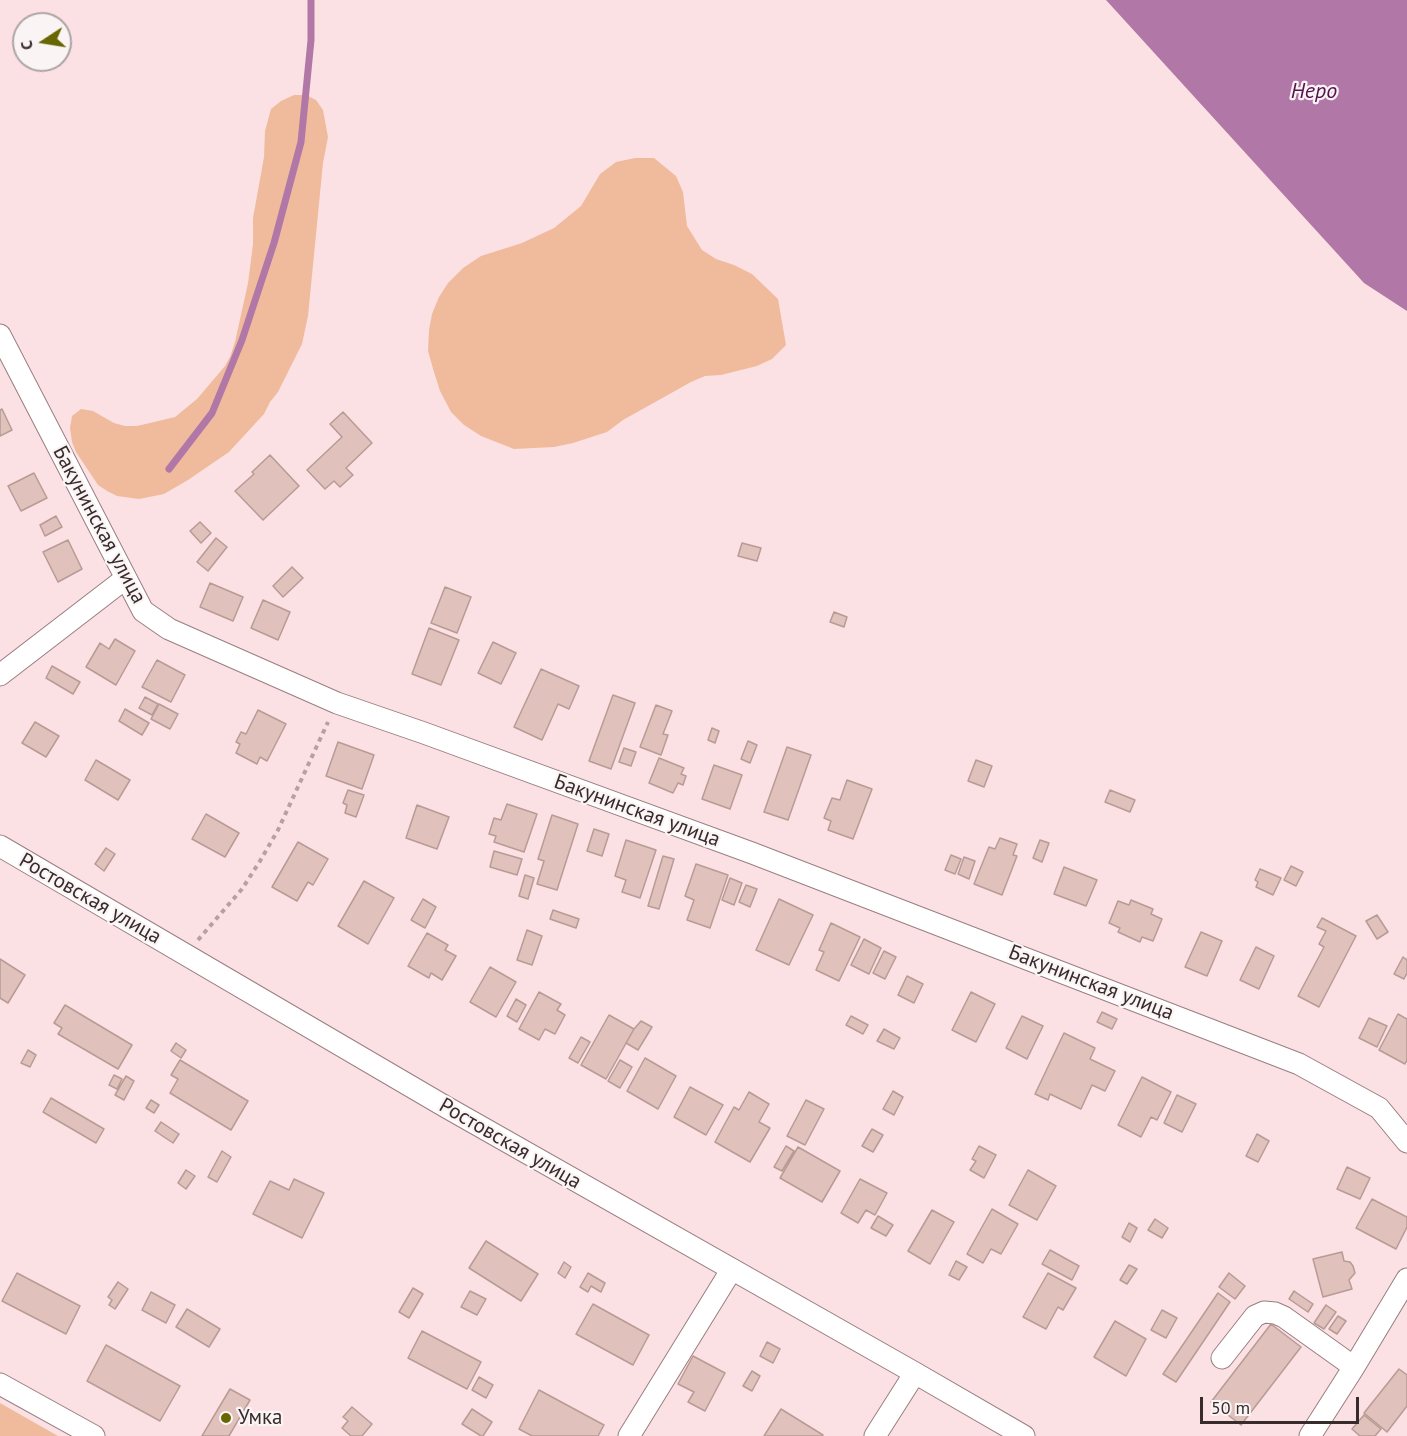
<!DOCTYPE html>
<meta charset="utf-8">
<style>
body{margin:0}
#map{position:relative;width:1407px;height:1436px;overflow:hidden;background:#fbe1e4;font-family:"PT Sans",sans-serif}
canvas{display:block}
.north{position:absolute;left:12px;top:12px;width:60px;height:60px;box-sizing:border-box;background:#fbf4f5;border:2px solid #ada4a5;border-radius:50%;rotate:258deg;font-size:16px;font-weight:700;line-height:24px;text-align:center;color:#372b2c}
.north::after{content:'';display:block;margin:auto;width:21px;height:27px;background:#676600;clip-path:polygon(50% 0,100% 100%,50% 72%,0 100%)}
.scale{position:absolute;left:1200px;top:1397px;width:159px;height:27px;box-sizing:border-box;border:3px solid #372b2c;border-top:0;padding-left:8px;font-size:18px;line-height:21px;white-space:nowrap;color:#372b2c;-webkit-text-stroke:4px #fbf4f5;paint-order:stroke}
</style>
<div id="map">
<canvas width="1407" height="1436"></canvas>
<div class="north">С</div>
<div class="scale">50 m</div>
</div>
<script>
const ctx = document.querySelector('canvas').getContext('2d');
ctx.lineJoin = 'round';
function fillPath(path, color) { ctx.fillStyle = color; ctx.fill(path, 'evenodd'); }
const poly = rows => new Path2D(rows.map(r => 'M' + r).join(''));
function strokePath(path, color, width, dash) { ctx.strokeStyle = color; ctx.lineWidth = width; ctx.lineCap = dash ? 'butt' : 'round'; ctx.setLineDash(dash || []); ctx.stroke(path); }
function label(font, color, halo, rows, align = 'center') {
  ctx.font = font + ' "PT Sans",sans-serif'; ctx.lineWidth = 4.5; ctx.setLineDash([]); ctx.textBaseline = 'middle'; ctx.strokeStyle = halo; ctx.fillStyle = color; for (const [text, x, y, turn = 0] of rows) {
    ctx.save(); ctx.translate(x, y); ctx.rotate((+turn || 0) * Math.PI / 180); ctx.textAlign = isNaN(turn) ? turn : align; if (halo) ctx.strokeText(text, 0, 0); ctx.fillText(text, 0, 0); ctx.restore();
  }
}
const green = poly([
 [294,95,306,95,316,100,323,110,328,137,323,163,308,316,302,344,278,392,270,402,264,414,229,452,188,480,164,494,139,499,117,496,107,491,98,485,76,452,72,442,70,428,72,416,81,409,93,411,114,423,125,426,137,426,175,417,197,399,225,366,230,357,235,342,248,283,253,244,253,218,264,157,265,131,271,109,281,101],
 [635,158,654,158,676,176,683,192,687,226,702,250,716,259,734,265,752,274,778,299,786,345,772,359,757,366,721,375,705,376,691,382,623,420,607,432,573,443,554,447,514,449,481,436,464,425,451,412,440,391,434,372,428,351,429,330,432,314,439,297,448,283,463,268,481,256,522,243,554,228,581,206,600,174,616,162],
 [0,1403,58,1436,0,1436]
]);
const water = poly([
 [1106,0,1407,0,1407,311,1364,283]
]);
const stream = poly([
 [169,469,212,413,242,340,274,243,301,142,311,40,311,0]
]);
const building = poly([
 [2,409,12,430,0,436,0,410,2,409],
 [343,412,372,443,346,468,353,475,340,487,334,481,325,489,307,470,342,437,330,424,343,412],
 [270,455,299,486,263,520,235,491,254,474,252,472,270,455],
 [34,473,47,498,21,511,8,486,34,473],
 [56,516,62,527,45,536,40,525,56,516],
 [200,522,211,533,201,543,190,531,200,522],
 [216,538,227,547,208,571,197,562,216,538],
 [68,540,82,569,58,582,43,552,68,540],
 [742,543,761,548,757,561,738,556,742,543],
 [292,567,303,578,283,597,273,586,292,567],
 [210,583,243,597,233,621,200,607,210,583],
 [445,587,471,597,457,633,431,623,445,587],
 [263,600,290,612,278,640,251,628,263,600],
 [834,612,847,617,844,627,830,622,834,612],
 [429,628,459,640,441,685,412,674,429,628],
 [115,639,135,651,116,685,86,667,100,643,109,649,115,639],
 [493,642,516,653,501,684,478,673,493,642],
 [157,660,185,675,171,702,142,687,157,660],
 [52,666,80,682,73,694,46,678,52,666],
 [541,669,579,686,569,709,558,704,542,740,514,727,541,669],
 [613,695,635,703,611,769,589,761,613,695],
 [145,697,158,704,152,715,139,708,145,697],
 [159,704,178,714,170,729,151,719,159,704],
 [656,705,672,711,663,734,668,735,661,755,640,747,656,705],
 [125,709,149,723,142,735,119,721,125,709],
 [258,710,286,724,267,761,260,757,257,764,236,753,240,744,236,742,241,732,246,734,258,710],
 [35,722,59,736,46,757,22,743,35,722],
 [712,728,719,731,715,743,708,740,712,728],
 [748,741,757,745,750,763,741,759,748,741],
 [338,742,374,755,362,789,326,776,338,742],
 [787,747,811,755,788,820,764,812,787,747],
 [624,748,636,752,631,766,619,762,624,748],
 [659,758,684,768,681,774,686,776,683,785,678,783,673,793,649,783,659,758],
 [96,760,130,780,118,800,85,780,96,760],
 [976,760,992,766,984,787,968,781,976,760],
 [714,765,742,775,730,809,702,799,714,765],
 [847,780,872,789,853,839,828,830,831,821,824,818,832,798,840,800,847,780],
 [348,790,364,795,356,817,345,813,347,805,343,803,348,790],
 [1110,790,1135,800,1130,812,1105,802,1110,790],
 [507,804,537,814,524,852,494,842,496,836,489,834,494,818,501,820,507,804],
 [417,805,449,817,437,849,406,838,417,805],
 [206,814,239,833,225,857,192,839,206,814],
 [552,815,578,824,557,890,537,884,544,861,538,859,552,815],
 [594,829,609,834,602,856,587,851,594,829],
 [1000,838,1017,844,1013,855,1017,856,1002,895,974,884,989,847,995,849,1000,838],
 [626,840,656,850,640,898,622,892,626,880,615,876,626,840],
 [1040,840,1049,843,1042,862,1033,858,1040,840],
 [298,842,328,859,313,885,308,882,297,901,272,887,298,842],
 [106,848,115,854,104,871,95,864,106,848],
 [494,851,522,859,517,875,490,867,494,851],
 [951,855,961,859,955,874,945,870,951,855],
 [663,856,674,859,659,909,648,906,663,856],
 [964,857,975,861,969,879,958,874,964,857],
 [696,864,728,875,710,928,687,920,694,900,685,896,696,864],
 [1291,866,1303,872,1296,886,1284,880,1291,866],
 [1064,867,1097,880,1086,906,1054,894,1064,867],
 [1260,869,1281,878,1273,895,1256,887,1258,882,1255,880,1260,869],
 [525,875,534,878,528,899,519,896,525,875],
 [730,878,742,883,734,905,722,900,730,878],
 [364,881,394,898,368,944,338,926,364,881],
 [746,885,757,889,750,907,739,902,746,885],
 [423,899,436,907,425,928,411,920,423,899],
 [779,899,813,915,789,965,756,950,779,899],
 [1131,900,1153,909,1151,914,1162,919,1153,941,1142,937,1140,942,1118,932,1120,928,1109,923,1118,901,1129,905,1131,900],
 [553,910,579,919,576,928,550,919,553,910],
 [1377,915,1388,932,1377,939,1366,921,1377,915],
 [1322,918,1356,936,1319,1007,1298,996,1324,947,1319,944,1326,931,1317,927,1322,918],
 [831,923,860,937,839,981,816,970,824,952,819,950,831,923],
 [527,930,542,936,532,965,517,960,527,930],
 [1201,932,1222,941,1207,976,1185,967,1201,932],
 [427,933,448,945,445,950,456,956,442,980,431,973,429,978,408,966,427,933],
 [864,939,881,948,869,974,851,965,864,939],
 [1256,947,1274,956,1259,989,1240,980,1256,947],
 [884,951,896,957,885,979,873,973,884,951],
 [1403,957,1407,960,1407,973,1404,979,1394,974,1403,957],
 [0,959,25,975,8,1003,0,998,0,959],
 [490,967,516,982,496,1017,470,1002,490,967],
 [907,976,923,984,914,1003,898,995,907,976],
 [539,992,561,1004,557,1010,565,1015,555,1034,545,1029,539,1040,519,1029,539,992],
 [971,992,995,1004,976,1042,952,1030,971,992],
 [516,999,526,1005,517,1022,507,1016,516,999],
 [65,1005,132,1045,118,1069,58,1034,62,1028,54,1023,65,1005],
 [1102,1012,1117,1019,1112,1029,1097,1022,1102,1012],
 [1398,1014,1407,1019,1407,1060,1405,1064,1379,1050,1398,1014],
 [609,1015,634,1029,606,1079,581,1065,609,1015],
 [851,1016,868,1025,863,1034,846,1025,851,1016],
 [1022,1016,1043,1026,1027,1059,1006,1048,1022,1016],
 [1369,1018,1387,1026,1377,1047,1359,1038,1369,1018],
 [641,1021,652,1027,638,1050,626,1043,634,1029,641,1021],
 [884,1029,900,1038,894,1049,877,1041,884,1029],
 [1064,1033,1095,1048,1090,1059,1115,1071,1105,1091,1092,1085,1081,1109,1050,1094,1048,1100,1035,1094,1064,1033],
 [581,1037,590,1042,578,1063,569,1058,581,1037],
 [176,1043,186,1050,181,1058,171,1051,176,1043],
 [28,1050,36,1055,30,1067,21,1063,28,1050],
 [645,1058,676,1076,658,1109,627,1091,645,1058],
 [180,1060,248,1101,231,1130,170,1093,178,1079,171,1075,180,1060],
 [620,1060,632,1067,620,1088,608,1081,620,1060],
 [114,1075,122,1079,117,1089,109,1085,114,1075],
 [126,1076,134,1081,124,1100,115,1095,126,1076],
 [1142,1077,1171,1092,1157,1120,1151,1117,1141,1137,1118,1125,1142,1077],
 [690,1087,723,1105,706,1135,674,1117,690,1087],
 [893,1091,903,1097,894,1115,883,1109,893,1091],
 [749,1092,769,1104,759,1122,770,1128,750,1162,715,1142,734,1107,739,1110,749,1092],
 [1177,1095,1196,1104,1182,1132,1164,1123,1177,1095],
 [51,1098,104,1129,96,1143,43,1112,51,1098],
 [151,1100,159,1105,154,1113,146,1108,151,1100],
 [806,1100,824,1109,805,1145,787,1136,806,1100],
 [161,1122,179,1134,173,1143,155,1131,161,1122],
 [872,1129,883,1135,873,1152,862,1146,872,1129],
 [1257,1134,1269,1141,1258,1162,1246,1156,1257,1134],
 [786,1146,794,1151,782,1171,774,1167,786,1146],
 [979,1146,996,1155,984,1178,970,1170,976,1161,972,1159,979,1146],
 [798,1147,840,1171,822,1202,780,1178,798,1147],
 [222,1151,231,1157,217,1182,208,1177,222,1151],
 [1347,1167,1370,1178,1360,1199,1337,1189,1347,1167],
 [186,1170,195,1176,186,1189,178,1183,186,1170],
 [1028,1170,1056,1186,1037,1220,1009,1205,1028,1170],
 [294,1179,324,1193,302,1238,253,1214,270,1181,289,1190,294,1179],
 [860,1179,887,1193,875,1215,866,1210,858,1223,841,1213,860,1179],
 [1372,1199,1407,1217,1407,1227,1396,1249,1356,1228,1372,1199],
 [992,1209,1018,1224,1001,1254,991,1249,983,1263,967,1254,992,1209],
 [932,1210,954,1222,930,1264,908,1251,932,1210],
 [878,1216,893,1225,886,1236,871,1228,878,1216],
 [1155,1219,1168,1228,1162,1238,1148,1230,1155,1219],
 [1129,1223,1137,1228,1130,1242,1122,1237,1129,1223],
 [486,1241,538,1274,521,1301,469,1268,486,1241],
 [1050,1250,1079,1266,1072,1280,1042,1264,1050,1250],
 [1342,1252,1344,1261,1350,1262,1353,1266,1355,1273,1349,1280,1352,1289,1323,1297,1313,1259,1342,1252],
 [956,1261,967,1267,959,1280,949,1275,956,1261],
 [564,1262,571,1267,565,1278,558,1273,564,1262],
 [1129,1265,1137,1269,1127,1284,1120,1280,1129,1265],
 [17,1273,80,1306,66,1334,2,1301,17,1273],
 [588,1273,605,1283,601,1292,591,1286,588,1292,580,1287,588,1273],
 [1048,1273,1076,1288,1063,1310,1058,1307,1046,1329,1023,1317,1048,1273],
 [1229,1273,1245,1286,1235,1299,1219,1287,1229,1273],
 [118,1282,128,1289,115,1309,109,1305,112,1300,108,1297,118,1282],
 [413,1288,423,1294,409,1318,399,1312,413,1288],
 [470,1291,486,1299,477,1315,461,1307,470,1291],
 [1294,1291,1313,1304,1308,1312,1289,1299,1294,1291],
 [151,1292,175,1305,166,1323,142,1310,151,1292],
 [1218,1293,1230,1302,1176,1382,1163,1374,1218,1293],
 [593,1304,649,1335,633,1365,576,1334,593,1304],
 [1326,1305,1336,1312,1324,1329,1314,1323,1326,1305],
 [187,1309,220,1329,209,1347,176,1327,187,1309],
 [1162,1310,1177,1318,1166,1338,1151,1330,1162,1310],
 [1338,1316,1346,1321,1337,1334,1329,1329,1338,1316],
 [1115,1321,1146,1339,1126,1376,1094,1357,1115,1321],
 [1271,1324,1301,1347,1241,1425,1211,1402,1271,1324],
 [422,1331,481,1362,467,1389,408,1358,422,1331],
 [767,1342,780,1349,773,1363,760,1356,767,1342],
 [106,1345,180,1386,160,1421,87,1381,106,1345],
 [693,1356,725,1373,705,1411,688,1402,694,1392,678,1384,693,1356],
 [1399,1369,1407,1375,1407,1406,1387,1432,1364,1413,1399,1369],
 [752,1371,760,1376,752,1391,743,1386,752,1371],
 [479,1377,493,1385,486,1398,472,1390,479,1377],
 [230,1389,250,1400,229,1436,202,1436,230,1389],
 [539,1390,604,1425,598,1436,532,1436,519,1429,539,1390],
 [352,1407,372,1424,362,1436,351,1436,342,1428,348,1421,343,1417,352,1407],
 [472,1409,492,1422,483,1436,481,1436,462,1424,472,1409],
 [781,1409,823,1435,822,1436,764,1436,781,1409],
 [1364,1415,1381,1429,1375,1436,1360,1436,1352,1429,1364,1415]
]);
const path = poly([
 [198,940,242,889,260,861,278,830,328,722]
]);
const minor = poly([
 [0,335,143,611,169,629,337,703,424,733,752,853,1299,1064,1379,1108,1407,1142],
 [0,675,126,578],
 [0,846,446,1107,915,1373,1024,1436],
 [1222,1358,1255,1316,1264,1312,1275,1313,1284,1317,1354,1367],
 [0,1384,94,1436],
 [629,1436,732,1269],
 [875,1436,915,1373],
 [1310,1436,1354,1367,1407,1279]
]);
const markers = [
 [226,1418,6,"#676600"]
];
const streetNames = [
 ["Бакунинская улица",99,525,62],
 ["Бакунинская улица",637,811,20],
 ["Ростовская улица",90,899,30],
 ["Бакунинская улица",1091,983,21],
 ["Ростовская улица",510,1144,30]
];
const poiNames = [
 ["Умка",238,1418]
];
const waterNames = [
 ["Неро",1314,92]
];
fillPath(green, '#f0bb9d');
fillPath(water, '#b177a7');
strokePath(stream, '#b177a7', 7);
fillPath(building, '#e0c1bb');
strokePath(building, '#b89b95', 1.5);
strokePath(minor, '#9a7e80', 23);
strokePath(path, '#b6a0a3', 4, [4.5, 4.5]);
strokePath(minor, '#fff', 21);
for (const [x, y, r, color] of markers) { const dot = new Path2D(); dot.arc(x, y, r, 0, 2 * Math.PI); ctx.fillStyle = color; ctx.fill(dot); strokePath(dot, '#fbf4f5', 2); }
label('21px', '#372b2c', '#fbf4f5', streetNames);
label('21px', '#372b2c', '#fbf4f5', poiNames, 'left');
label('italic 22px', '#581151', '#fbf4f5', waterNames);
</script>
